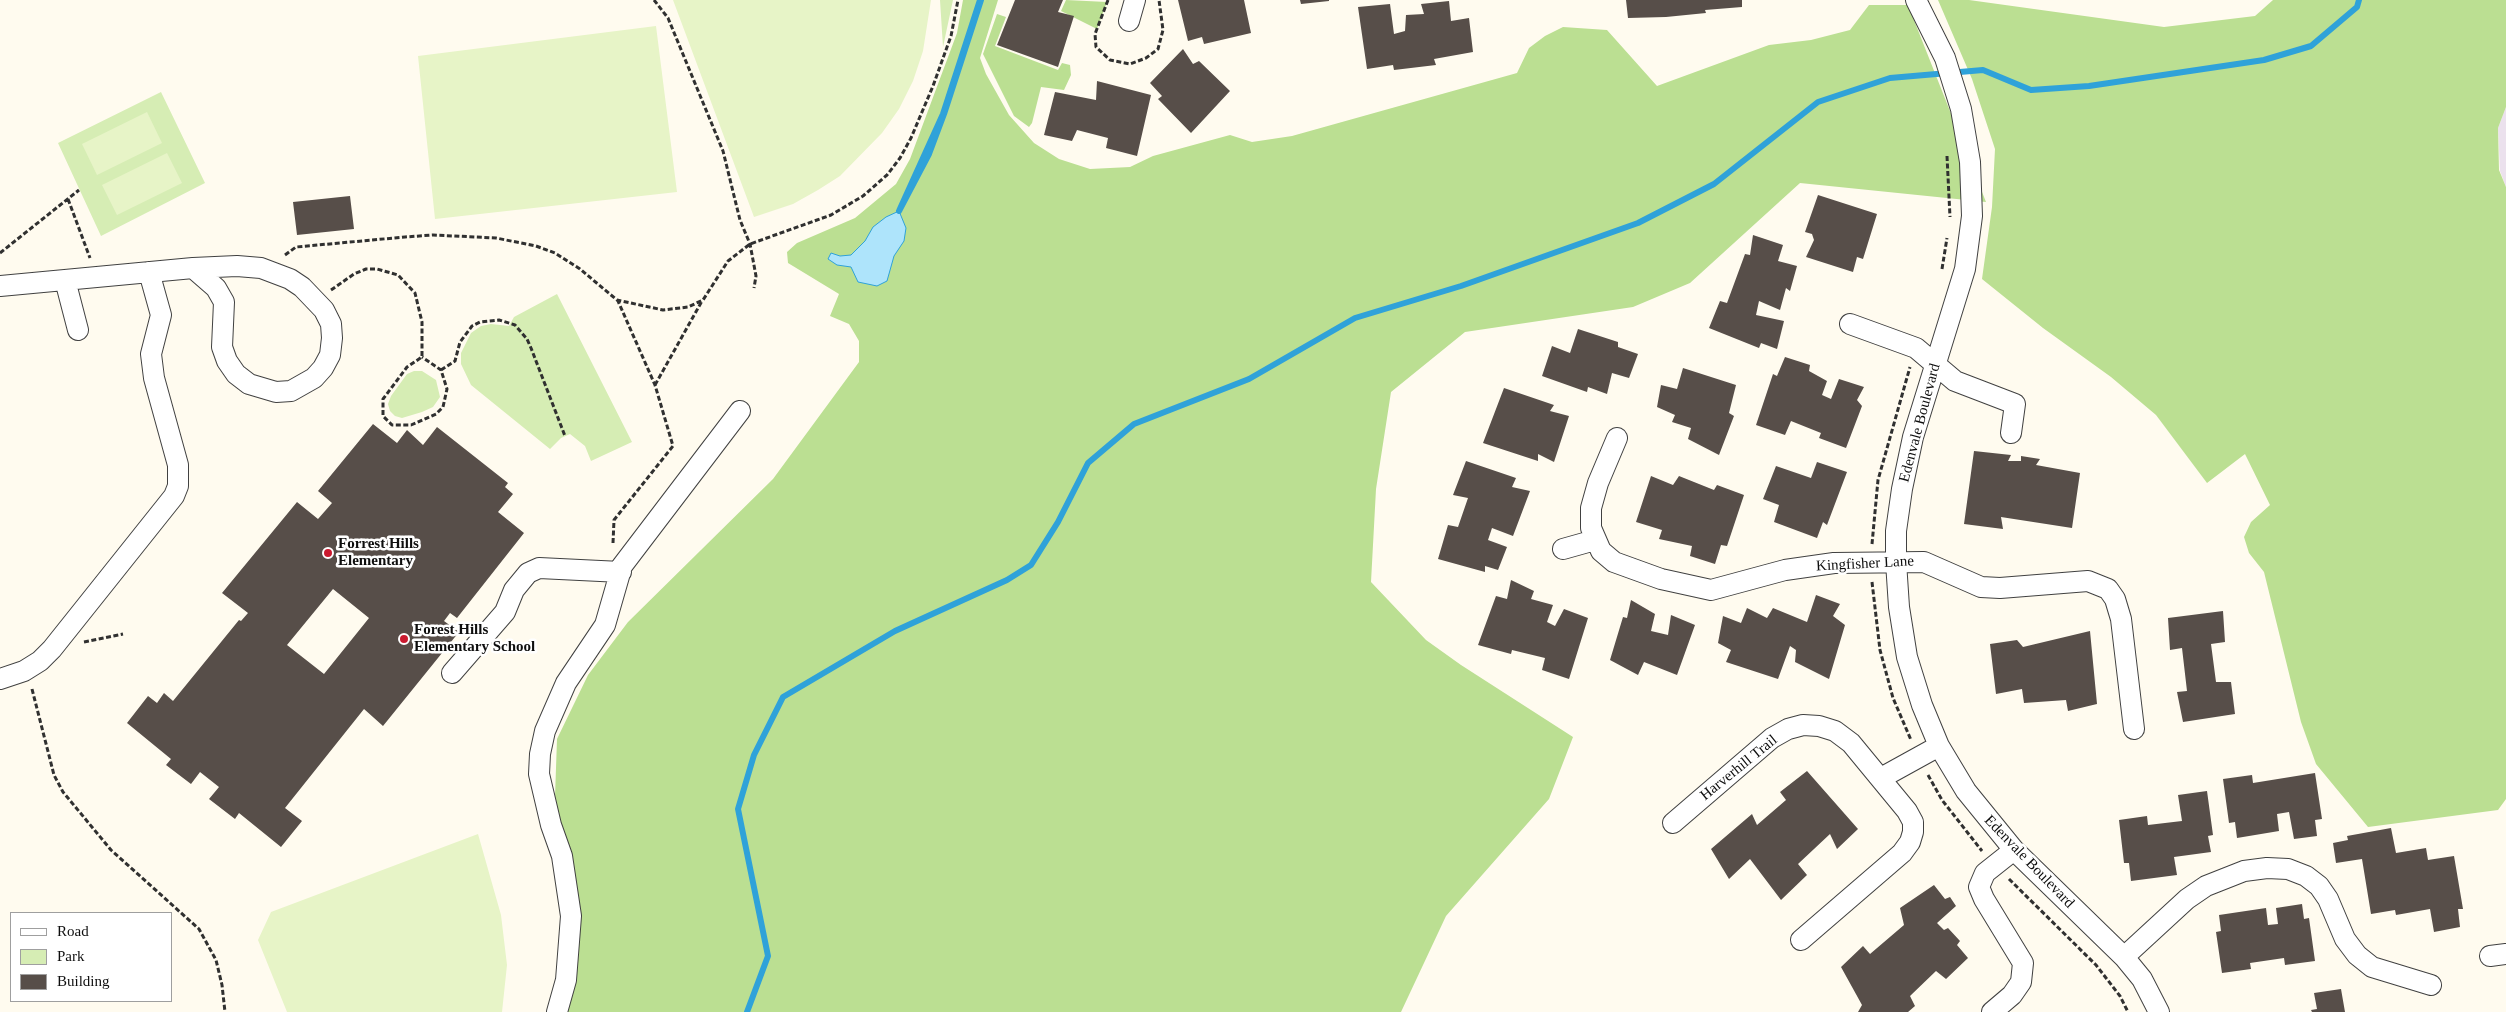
<!DOCTYPE html>
<style>
body{margin:0}
#map{position:relative;width:2506px;height:1012px;overflow:hidden;background:#fffbef;font-family:"Times New Roman",serif}
canvas{display:block}
.legend{position:absolute;left:10px;top:912px;width:162px;height:90px;box-sizing:border-box;background:#fff;border:1px solid #9f9f9f;margin:0;padding:6px 9px;list-style:none;font-size:15px;color:#0e0e0e}
.legend li{display:flex;align-items:center;gap:10px;height:25px}
.legend b{width:25px;border:1px solid #9f9f9f}
</style>
<div id="map">
<canvas width="2506" height="1012"></canvas>
<ul class="legend">
<li><b style="height:6px;background:#fff"></b>Road</li>
<li><b style="height:14px;background:#d6edb4"></b>Park</li>
<li><b style="height:14px;background:#574e49"></b>Building</li>
</ul>
</div>
<script>
const ctx = document.querySelector('canvas').getContext('2d');
ctx.lineJoin = 'round';
function fillPath(path, color) { ctx.fillStyle = color; ctx.fill(path, 'evenodd'); }
const poly = rows => new Path2D(rows.map(r => 'M' + r).join(''));
function strokePath(path, color, width, dash) { ctx.strokeStyle = color; ctx.lineWidth = width; ctx.lineCap = dash ? 'butt' : 'round'; ctx.setLineDash(dash || []); ctx.stroke(path); }
function label(font, color, halo, rows, align = 'center') {
  ctx.font = font + ' "Times New Roman",serif'; ctx.lineWidth = 5; ctx.setLineDash([]); ctx.textBaseline = 'middle'; ctx.strokeStyle = halo; ctx.fillStyle = color; for (const [text, x, y, turn = 0] of rows) {
    ctx.save(); ctx.translate(x, y); ctx.rotate((+turn || 0) * Math.PI / 180); ctx.textAlign = isNaN(turn) ? turn : align; if (halo) ctx.strokeText(text, 0, 0); ctx.fillText(text, 0, 0); ctx.restore();
  }
}
const industrial = poly([
 [2506,107,2506,187,2500,171,2498,128]
]);
const green = poly([
 [940,0,953,0,943,47],
 [161,92,205,183,101,236,58,143],
 [557,294,632,442,591,461,585,446,570,434,561,438,550,449,471,385,461,364,461,353,471,333,481,326,491,324,509,326,514,317],
 [414,371,422,371,436,380,440,397,433,407,422,412,402,418,395,416,390,411,388,404,391,396,407,374]
]);
const forest = poly([
 [963,0,998,0,980,58,986,74,1009,115,1034,143,1059,159,1090,169,1130,167,1153,156,1230,135,1252,142,1292,136,1517,73,1529,48,1545,36,1563,27,1607,30,1657,86,1769,45,1811,40,1850,30,1869,5,1908,5,1986,202,1800,183,1690,283,1633,307,1465,332,1391,392,1376,489,1371,582,1426,640,1461,665,1573,737,1549,799,1446,916,1401,1012,566,1012,570,887,555,797,557,739,588,675,628,622,773,479,859,362,859,341,849,324,830,316,839,294,788,263,787,252,797,243,855,218,896,184,910,159,957,33],
 [1066,0,1107,2,1097,29,1061,11],
 [1938,0,1969,0,2164,27,2255,16,2273,0,2506,0,2506,107,2498,128,2499,170,2506,187,2506,799,2498,810,2368,827,2316,764,2301,722,2264,572,2249,553,2244,537,2251,522,2270,505,2245,454,2207,483,2156,415,2111,377,2043,328,1982,279,1992,207,1995,149,1972,79],
 [997,14,1006,17,995,46,1058,70,1062,63,1070,65,1071,75,1064,90,1041,87,1032,123,1029,127,1014,116,983,54]
]);
const pitch = poly([
 [673,0,931,0,923,51,913,81,899,109,882,133,840,176,818,190,793,204,754,217],
 [656,26,677,192,435,219,418,56],
 [147,112,162,143,97,175,82,144],
 [167,153,182,183,117,215,102,185],
 [478,834,501,915,507,965,502,1012,287,1012,258,940,271,912]
]);
const water = poly([
 [899,211,906,228,904,241,894,256,887,281,877,286,858,282,851,267,837,265,828,259,831,253,840,256,851,255,865,241,873,227,886,217,899,211]
]);
const stream = poly([
 [980,0,943,114,899,211,929,154,944,114,981,0],
 [747,1012,768,956,738,809,754,755,783,697,895,631,1007,580,1031,565,1058,522,1088,463,1134,424,1249,379,1355,318,1461,286,1638,223,1714,184,1818,102,1890,78,1983,70,2031,90,2089,86,2264,60,2311,46,2357,7,2359,0]
]);
const building = poly([
 [1015,0,1063,0,1058,12,1074,16,1058,67,997,45],
 [1178,0,1244,0,1251,33,1204,44,1202,37,1188,41],
 [1300,0,1329,0,1329,1,1301,4],
 [1626,0,1742,0,1742,7,1705,10,1706,13,1666,17,1628,18],
 [1449,1,1451,21,1469,18,1473,52,1434,59,1436,65,1394,70,1393,65,1367,69,1358,7,1390,4,1394,34,1405,31,1406,15,1424,14,1421,4],
 [1183,49,1193,64,1199,61,1230,91,1191,133,1158,99,1162,96,1150,83],
 [1097,81,1151,95,1137,156,1106,148,1108,138,1077,130,1072,141,1044,135,1055,92,1096,100],
 [1818,195,1877,214,1863,259,1857,257,1853,272,1806,257,1814,240,1812,234,1805,232],
 [350,196,354,229,297,235,293,202],
 [1753,235,1783,245,1778,261,1797,266,1790,291,1786,288,1780,310,1759,301,1756,315,1784,321,1777,349,1761,343,1759,348,1709,328,1720,301,1727,303,1745,254,1750,255],
 [1578,329,1618,342,1618,347,1638,354,1629,378,1612,373,1607,394,1588,387,1587,392,1542,376,1552,346,1570,353],
 [1785,357,1810,365,1809,371,1827,381,1822,395,1831,399,1839,379,1864,387,1857,400,1862,406,1846,448,1819,438,1821,433,1791,421,1785,435,1756,425,1773,374,1777,376],
 [1683,368,1736,385,1729,413,1734,416,1719,455,1688,439,1691,428,1672,422,1675,415,1657,407,1661,385,1677,389],
 [1504,388,1554,405,1550,411,1569,416,1554,462,1538,454,1538,461,1483,443],
 [373,424,397,443,407,430,423,445,437,427,508,483,505,487,513,494,498,512,524,533,457,618,450,613,444,621,459,632,383,726,364,709,285,808,302,821,281,847,239,813,235,819,209,799,219,787,200,772,191,784,166,765,171,759,127,723,148,696,157,703,164,693,173,701,239,620,241,621,248,613,222,593,297,502,318,519,332,503,318,491],
 [333,589,369,618,324,674,287,645],
 [1974,451,2011,455,2008,461,2021,461,2021,456,2040,459,2036,465,2080,473,2072,528,2001,517,2003,529,1964,524],
 [1466,461,1516,478,1512,487,1530,491,1513,536,1492,528,1488,540,1507,547,1498,570,1485,566,1485,572,1438,559,1448,525,1458,527,1468,498,1453,495],
 [1817,462,1847,472,1827,525,1823,522,1817,538,1774,522,1779,505,1763,499,1776,466,1811,478],
 [1651,476,1673,485,1679,476,1714,490,1717,485,1744,495,1727,546,1721,545,1715,564,1690,556,1692,546,1659,539,1662,530,1636,522],
 [1511,580,1534,591,1531,599,1553,605,1547,622,1555,626,1564,609,1588,618,1569,679,1542,670,1545,658,1512,650,1511,654,1478,645,1496,596,1507,599],
 [1816,595,1840,604,1833,616,1845,625,1829,679,1795,662,1796,650,1790,646,1778,679,1726,662,1731,650,1718,643,1723,616,1741,623,1747,608,1767,618,1773,608,1807,622],
 [1631,600,1655,614,1651,631,1668,635,1671,615,1695,625,1677,675,1644,662,1638,675,1610,660,1623,617,1627,618],
 [2223,611,2225,642,2211,644,2216,682,2231,682,2235,714,2183,722,2177,692,2187,691,2182,648,2170,650,2168,618],
 [2090,631,2097,704,2068,711,2066,700,2024,703,2022,689,1996,694,1990,644,2017,640,2023,647],
 [1807,771,1858,829,1837,849,1830,834,1798,864,1807,875,1781,900,1750,859,1729,879,1711,849,1752,814,1757,825,1786,800,1780,792],
 [2315,773,2322,819,2315,820,2317,836,2294,839,2289,812,2277,814,2279,831,2237,838,2235,822,2229,823,2223,779,2252,775,2253,783],
 [2207,791,2213,835,2208,836,2211,852,2174,857,2177,875,2131,881,2129,863,2124,863,2119,820,2147,816,2148,825,2182,821,2178,795],
 [2391,828,2396,853,2426,848,2428,860,2454,856,2463,909,2458,909,2460,927,2434,932,2430,909,2396,915,2395,910,2371,914,2362,859,2336,863,2333,843,2348,840,2347,836],
 [1934,885,1945,899,1950,897,1956,906,1937,923,1944,930,1948,928,1960,941,1957,945,1968,958,1946,979,1936,971,1910,996,1915,1006,1908,1012,1858,1012,1862,1005,1841,967,1863,946,1870,954,1904,925,1900,908],
 [2302,904,2304,919,2309,918,2315,961,2285,965,2284,958,2250,963,2251,969,2222,973,2216,932,2221,931,2219,915,2266,908,2268,925,2278,924,2276,908],
 [2341,989,2345,1012,2312,1012,2311,1010,2317,1009,2314,993]
]);
const path = poly([
 [654,0,668,18,723,151,740,220,750,244,756,276,754,288],
 [1108,0,1095,34,1096,47,1110,60,1130,64,1146,58,1158,49,1163,30,1159,0],
 [1947,156,1950,217],
 [68,199,90,258],
 [0,253,79,190],
 [285,255,296,247,405,237,433,235,496,238,536,246,555,253,580,269,617,300,663,310,688,307,703,300,728,261,750,244,831,215,863,196,887,175,900,158,911,138,933,86,951,36,958,0],
 [1942,269,1947,238],
 [331,290,354,274,366,269,377,269,398,275,415,293,422,322,422,357,407,367,383,399,383,416,392,425,411,425,436,414,443,407,447,389,441,370,422,357],
 [441,370,455,361,460,342,472,326,480,322,499,320,515,325,527,339,531,348,565,436],
 [655,385,702,301],
 [613,543,614,520,673,446,655,385,618,301],
 [1872,544,1878,480,1910,367],
 [1872,582,1880,650,1893,698,1911,740],
 [84,642,123,634],
 [32,689,54,775,63,792,111,850,199,929,216,960,222,985,225,1012],
 [1928,775,1942,800,1982,851],
 [2009,879,2096,965,2120,996,2128,1012]
]);
const minor = poly([
 [1916,0,1945,58,1961,109,1970,162,1972,216,1965,269,1913,437,1902,489,1896,531,1896,562,1899,607,1907,657,1922,705,1939,746,1966,791,2014,850,2124,957,2142,979,2159,1012],
 [1129,21,1135,0],
 [65,280,78,330],
 [0,286,193,268,237,266,261,268,290,279,302,287,324,310,331,324,332,338,330,355,323,368,314,378,291,391,276,392,249,384,236,374,227,361,222,347,224,302,216,288,193,268],
 [1850,324,1916,348,1955,381,2015,404,2011,433],
 [1617,438,1598,483,1591,508,1591,528,1601,551,1614,562,1661,579,1711,590,1785,570,1834,563,1924,562,1981,587,2000,588,2088,581,2108,589,2115,599,2121,619,2134,729],
 [1563,549,1595,540],
 [452,673,505,612,514,590,528,573,539,568,621,572],
 [0,679,24,671,40,661,52,649,174,496,178,486,178,465,154,378,151,354,161,315,149,272],
 [1881,778,1939,746],
 [1673,823,1772,738,1788,729,1803,725,1819,726,1835,731,1851,743,1907,811,1913,822,1913,832,1910,842,1902,853,1801,940],
 [2490,956,2506,954],
 [2124,957,2187,899,2206,886,2244,871,2267,868,2288,869,2306,876,2319,886,2328,899,2345,939,2357,955,2372,967,2431,985],
 [557,1012,566,980,571,916,562,856,551,825,539,774,540,754,545,731,566,683,605,625,622,566,740,411],
 [1992,1012,2012,995,2021,982,2023,963,1984,899,1979,887,1985,873,2014,850]
]);
const markers = [
 [328,553,5,"#ca1a2f"],
 [404,639,5,"#ca1a2f"]
];
const streetNames = [
 ["Edenvale Boulevard",1920,423,-75],
 ["Kingfisher Lane",1865,564,-3],
 ["Harverhill Trail",1739,768,-39],
 ["Edenvale Boulevard",2029,862,46]
];
const poiNames = [
 ["Forrest Hills",338,544],
 ["Elementary",338,561],
 ["Forest Hills",414,630],
 ["Elementary School",414,647]
];
fillPath(industrial, '#ebe1ed');
fillPath(green, '#d6edb4');
fillPath(forest, '#bbdf92');
fillPath(pitch, '#e7f4c7');
fillPath(water, '#aee4fb');
strokePath(water, '#2fa2d9', 1);
strokePath(stream, '#2fa2d9', 6);
fillPath(building, '#574e49');
strokePath(minor, '#414141', 22);
strokePath(path, '#303030', 3, [5, 2.5]);
strokePath(minor, '#fff', 20);
for (const [x, y, r, color] of markers) { const dot = new Path2D(); dot.arc(x, y, r, 0, 2 * Math.PI); ctx.fillStyle = color; ctx.fill(dot); strokePath(dot, '#fff', 2); }
label('15px', '#0e0e0e', '#fff', streetNames);
label('bold 15px', '#0e0e0e', '#fff', poiNames, 'left');
</script>
